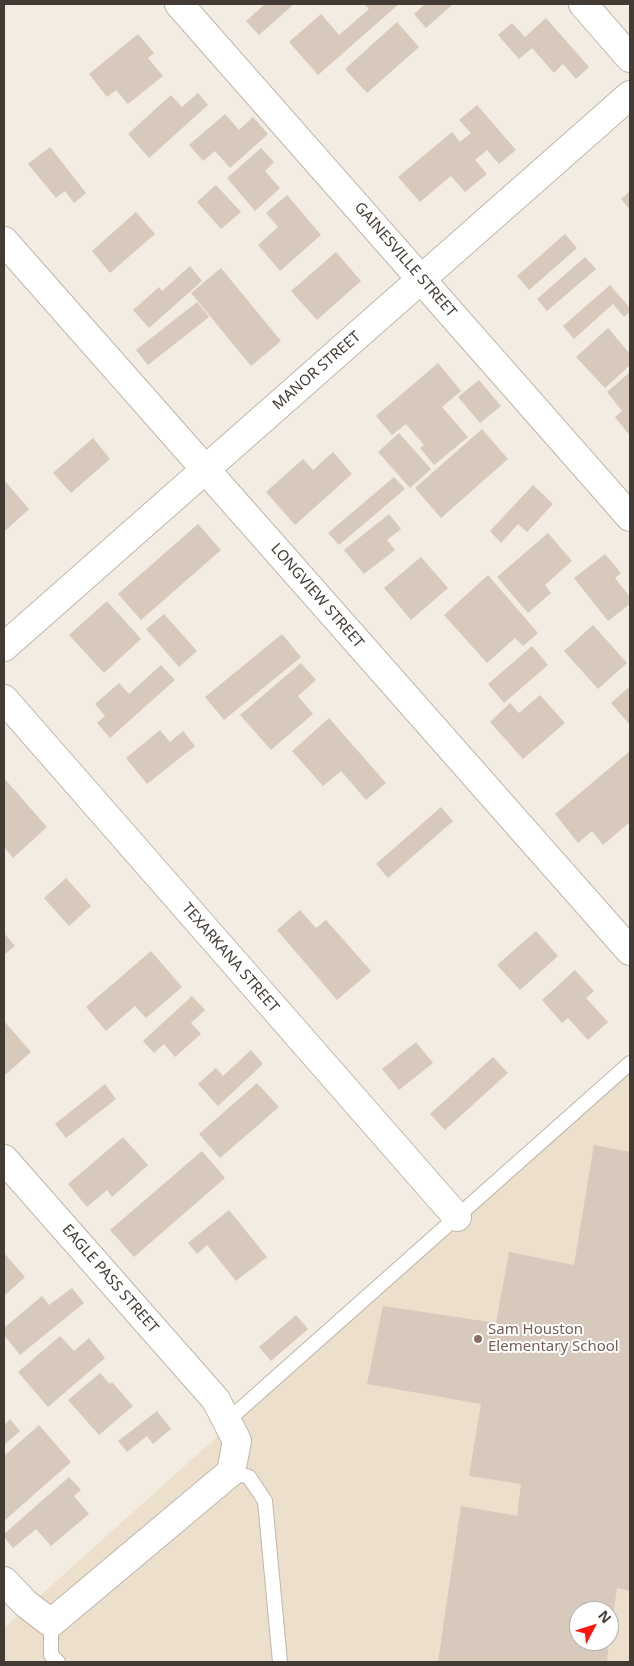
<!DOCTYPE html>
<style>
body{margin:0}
#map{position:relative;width:634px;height:1666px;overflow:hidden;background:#f2ece3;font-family:"Noto Sans",sans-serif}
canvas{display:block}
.frame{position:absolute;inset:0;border:5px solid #433b33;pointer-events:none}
.north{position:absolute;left:569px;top:1601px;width:50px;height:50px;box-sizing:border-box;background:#fff;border:1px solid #b4b1ad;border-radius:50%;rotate:50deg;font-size:14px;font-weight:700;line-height:20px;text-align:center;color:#433b33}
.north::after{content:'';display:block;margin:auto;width:18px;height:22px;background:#ff170d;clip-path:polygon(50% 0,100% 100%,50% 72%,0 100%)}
</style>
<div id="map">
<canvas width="634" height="1666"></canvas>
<div class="frame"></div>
<div class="north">N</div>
</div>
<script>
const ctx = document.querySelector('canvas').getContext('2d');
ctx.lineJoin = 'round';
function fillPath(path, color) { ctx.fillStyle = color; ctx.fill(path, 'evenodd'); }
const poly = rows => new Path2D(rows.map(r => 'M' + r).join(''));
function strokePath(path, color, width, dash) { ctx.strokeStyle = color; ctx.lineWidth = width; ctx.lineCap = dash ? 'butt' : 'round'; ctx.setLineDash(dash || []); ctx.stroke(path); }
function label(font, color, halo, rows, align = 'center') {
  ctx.font = font + ' "Noto Sans",sans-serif'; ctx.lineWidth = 4; ctx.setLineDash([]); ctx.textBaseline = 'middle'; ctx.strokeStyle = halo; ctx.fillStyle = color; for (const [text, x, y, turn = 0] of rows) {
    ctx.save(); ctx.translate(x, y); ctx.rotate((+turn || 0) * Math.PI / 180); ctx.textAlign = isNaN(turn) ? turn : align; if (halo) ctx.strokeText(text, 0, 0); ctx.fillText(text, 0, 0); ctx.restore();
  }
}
const education = poly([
 [630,1066,630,1662,4,1662,4,1628],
 [579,1611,609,1611,609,1641,579,1641]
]);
const building = poly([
 [265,4,294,4,259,35,246,21],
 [364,4,399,4,318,75,289,42,321,14,339,35,369,9],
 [425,4,453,4,426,28,414,14],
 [546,18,589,67,576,79,563,64,554,73,532,48,519,59,498,35,512,23,525,37],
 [397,22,419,47,367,93,345,69],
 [138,34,154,53,148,58,163,76,128,104,116,90,107,97,89,74],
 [198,93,208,105,149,158,128,134,171,95,182,107],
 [477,105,516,150,499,164,487,150,475,160,487,174,465,192,451,176,420,202,398,177,452,132,460,142,471,133,459,120],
 [225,114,239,130,253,117,268,134,230,168,215,151,203,161,189,145],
 [50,147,86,193,74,203,65,191,56,198,28,164],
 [261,148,274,162,265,171,280,188,255,211,227,178],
 [216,185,241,212,221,229,197,202],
 [630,191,630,210,621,199],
 [287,195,321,235,280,271,258,245,278,227,266,213],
 [136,212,155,234,110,273,92,251],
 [565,234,577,248,529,290,517,276],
 [336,252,361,281,317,320,291,291],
 [585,257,596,269,547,311,537,299],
 [190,266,202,281,149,328,133,310,159,287,162,291],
 [221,268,281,341,251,366,191,293],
 [610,285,630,308,630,312,624,317,613,304,574,339,563,326],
 [197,302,209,317,148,365,136,350],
 [608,328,630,354,630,365,605,388,576,357],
 [438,363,461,391,442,407,468,437,434,465,420,448,424,445,406,424,392,435,376,416],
 [630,372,630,436,615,417,622,411,607,392],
 [479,380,501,406,480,423,458,397],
 [482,429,508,459,441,518,415,488],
 [399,433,431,469,410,488,378,452],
 [93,438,110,459,71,493,53,473],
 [333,452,352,474,295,525,266,492,303,459,313,470],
 [394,477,405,489,339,545,328,533],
 [4,480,29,509,4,532],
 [533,485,553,504,527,532,518,524,501,543,490,531],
 [389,514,401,529,387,540,395,550,364,574,344,550],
 [198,524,221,550,141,620,118,594],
 [548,533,572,561,545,585,551,593,528,613,497,577],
 [605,554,621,573,615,578,630,597,630,604,608,621,574,578],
 [421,557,448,588,411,620,384,588],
 [488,575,538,633,523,646,515,638,487,663,444,615],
 [107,601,141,639,104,673,69,635],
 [164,614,197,651,179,667,146,629],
 [593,625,627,663,598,689,564,651],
 [282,634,301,657,224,720,205,697],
 [532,646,548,665,504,703,488,684],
 [301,663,316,680,298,696,313,714,271,750,240,715],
 [161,665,175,680,110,738,97,723,105,716,95,704,119,683,129,694],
 [630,686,630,725,611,703],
 [540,695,565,723,523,759,490,722,510,703,519,713],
 [329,718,386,783,366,800,341,771,323,786,292,751],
 [160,730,170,742,183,731,195,746,147,784,126,758],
 [630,751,630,822,603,845,592,831,578,843,555,814],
 [4,778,47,827,13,858,4,847],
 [441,807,453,821,388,878,376,864],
 [66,878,91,906,69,926,44,898],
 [300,910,316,928,326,920,371,971,337,1000,277,930],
 [536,931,558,956,520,990,497,965],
 [4,933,15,946,4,955],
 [151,951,182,987,146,1018,135,1006,106,1031,86,1007],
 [575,970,594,991,586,998,608,1022,588,1040,568,1018,562,1023,542,1000],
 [192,996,205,1010,191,1023,201,1034,175,1057,164,1044,154,1053,143,1041],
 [4,1021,31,1052,4,1076],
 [416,1042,433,1063,399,1090,382,1069],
 [251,1050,263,1064,218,1106,198,1084,216,1068,223,1076],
 [493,1057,508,1073,445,1130,430,1114],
 [257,1083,279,1107,220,1158,199,1134],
 [105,1084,116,1099,66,1138,55,1124],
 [123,1137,148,1165,112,1197,107,1190,87,1207,68,1184],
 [594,1145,630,1152,630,1591,617,1588,610,1636,609,1611,579,1611,579,1641,609,1641,607,1662,438,1662,461,1506,517,1516,521,1484,469,1476,481,1404,367,1384,383,1306,496,1323,509,1252,574,1265],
 [202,1151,225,1178,134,1257,110,1230],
 [229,1210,267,1257,236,1281,207,1245,197,1254,188,1243],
 [4,1253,25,1277,4,1296],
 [72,1288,84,1303,20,1355,4,1335,4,1328,42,1296,49,1305],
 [296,1315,308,1329,271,1361,259,1347],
 [60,1336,74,1351,89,1338,105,1358,48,1407,18,1372],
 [100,1373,110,1384,112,1382,133,1406,99,1435,68,1400],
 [157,1411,171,1429,153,1444,147,1436,127,1452,118,1441],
 [10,1419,20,1431,4,1445,4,1425],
 [39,1425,71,1462,4,1521,4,1456],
 [69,1477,81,1490,74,1496,89,1514,51,1546,36,1529,13,1548,4,1537,4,1534]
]);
const service = poly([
 [227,1421,630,1063],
 [231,1472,249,1477,265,1501,280,1662],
 [51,1623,51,1655,58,1662]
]);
const minor = poly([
 [179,4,630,517],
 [583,4,630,58],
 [4,241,630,951],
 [4,699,457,1217],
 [4,1159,216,1400,237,1441,231,1472,51,1623,25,1603,4,1581]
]);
const tertiary = poly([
 [4,647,630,95]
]);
const markers = [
 [478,1339,5,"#8d6e63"]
];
const streetNames = [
 ["GAINESVILLE STREET",405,260,49],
 ["MANOR STREET",317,371,-41],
 ["LONGVIEW STREET",317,596,49],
 ["TEXARKANA STREET",230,958,49],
 ["EAGLE PASS STREET",110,1279,49]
];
const educationNames = [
 ["Sam Houston",488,1330],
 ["Elementary School",488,1347]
];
fillPath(education, '#ecdfcc');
fillPath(building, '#d7c9bb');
strokePath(service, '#c0b5a8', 16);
strokePath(minor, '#c0b5a8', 30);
strokePath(tertiary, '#c0b5a8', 30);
strokePath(service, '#fff', 14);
strokePath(minor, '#fff', 28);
strokePath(tertiary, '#fff', 28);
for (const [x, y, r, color] of markers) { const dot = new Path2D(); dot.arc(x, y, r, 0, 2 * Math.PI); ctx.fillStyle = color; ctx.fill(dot); strokePath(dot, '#fff', 2); }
label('15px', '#433b33', '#fff', streetNames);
label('15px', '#785e54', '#fff', educationNames, 'left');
</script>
